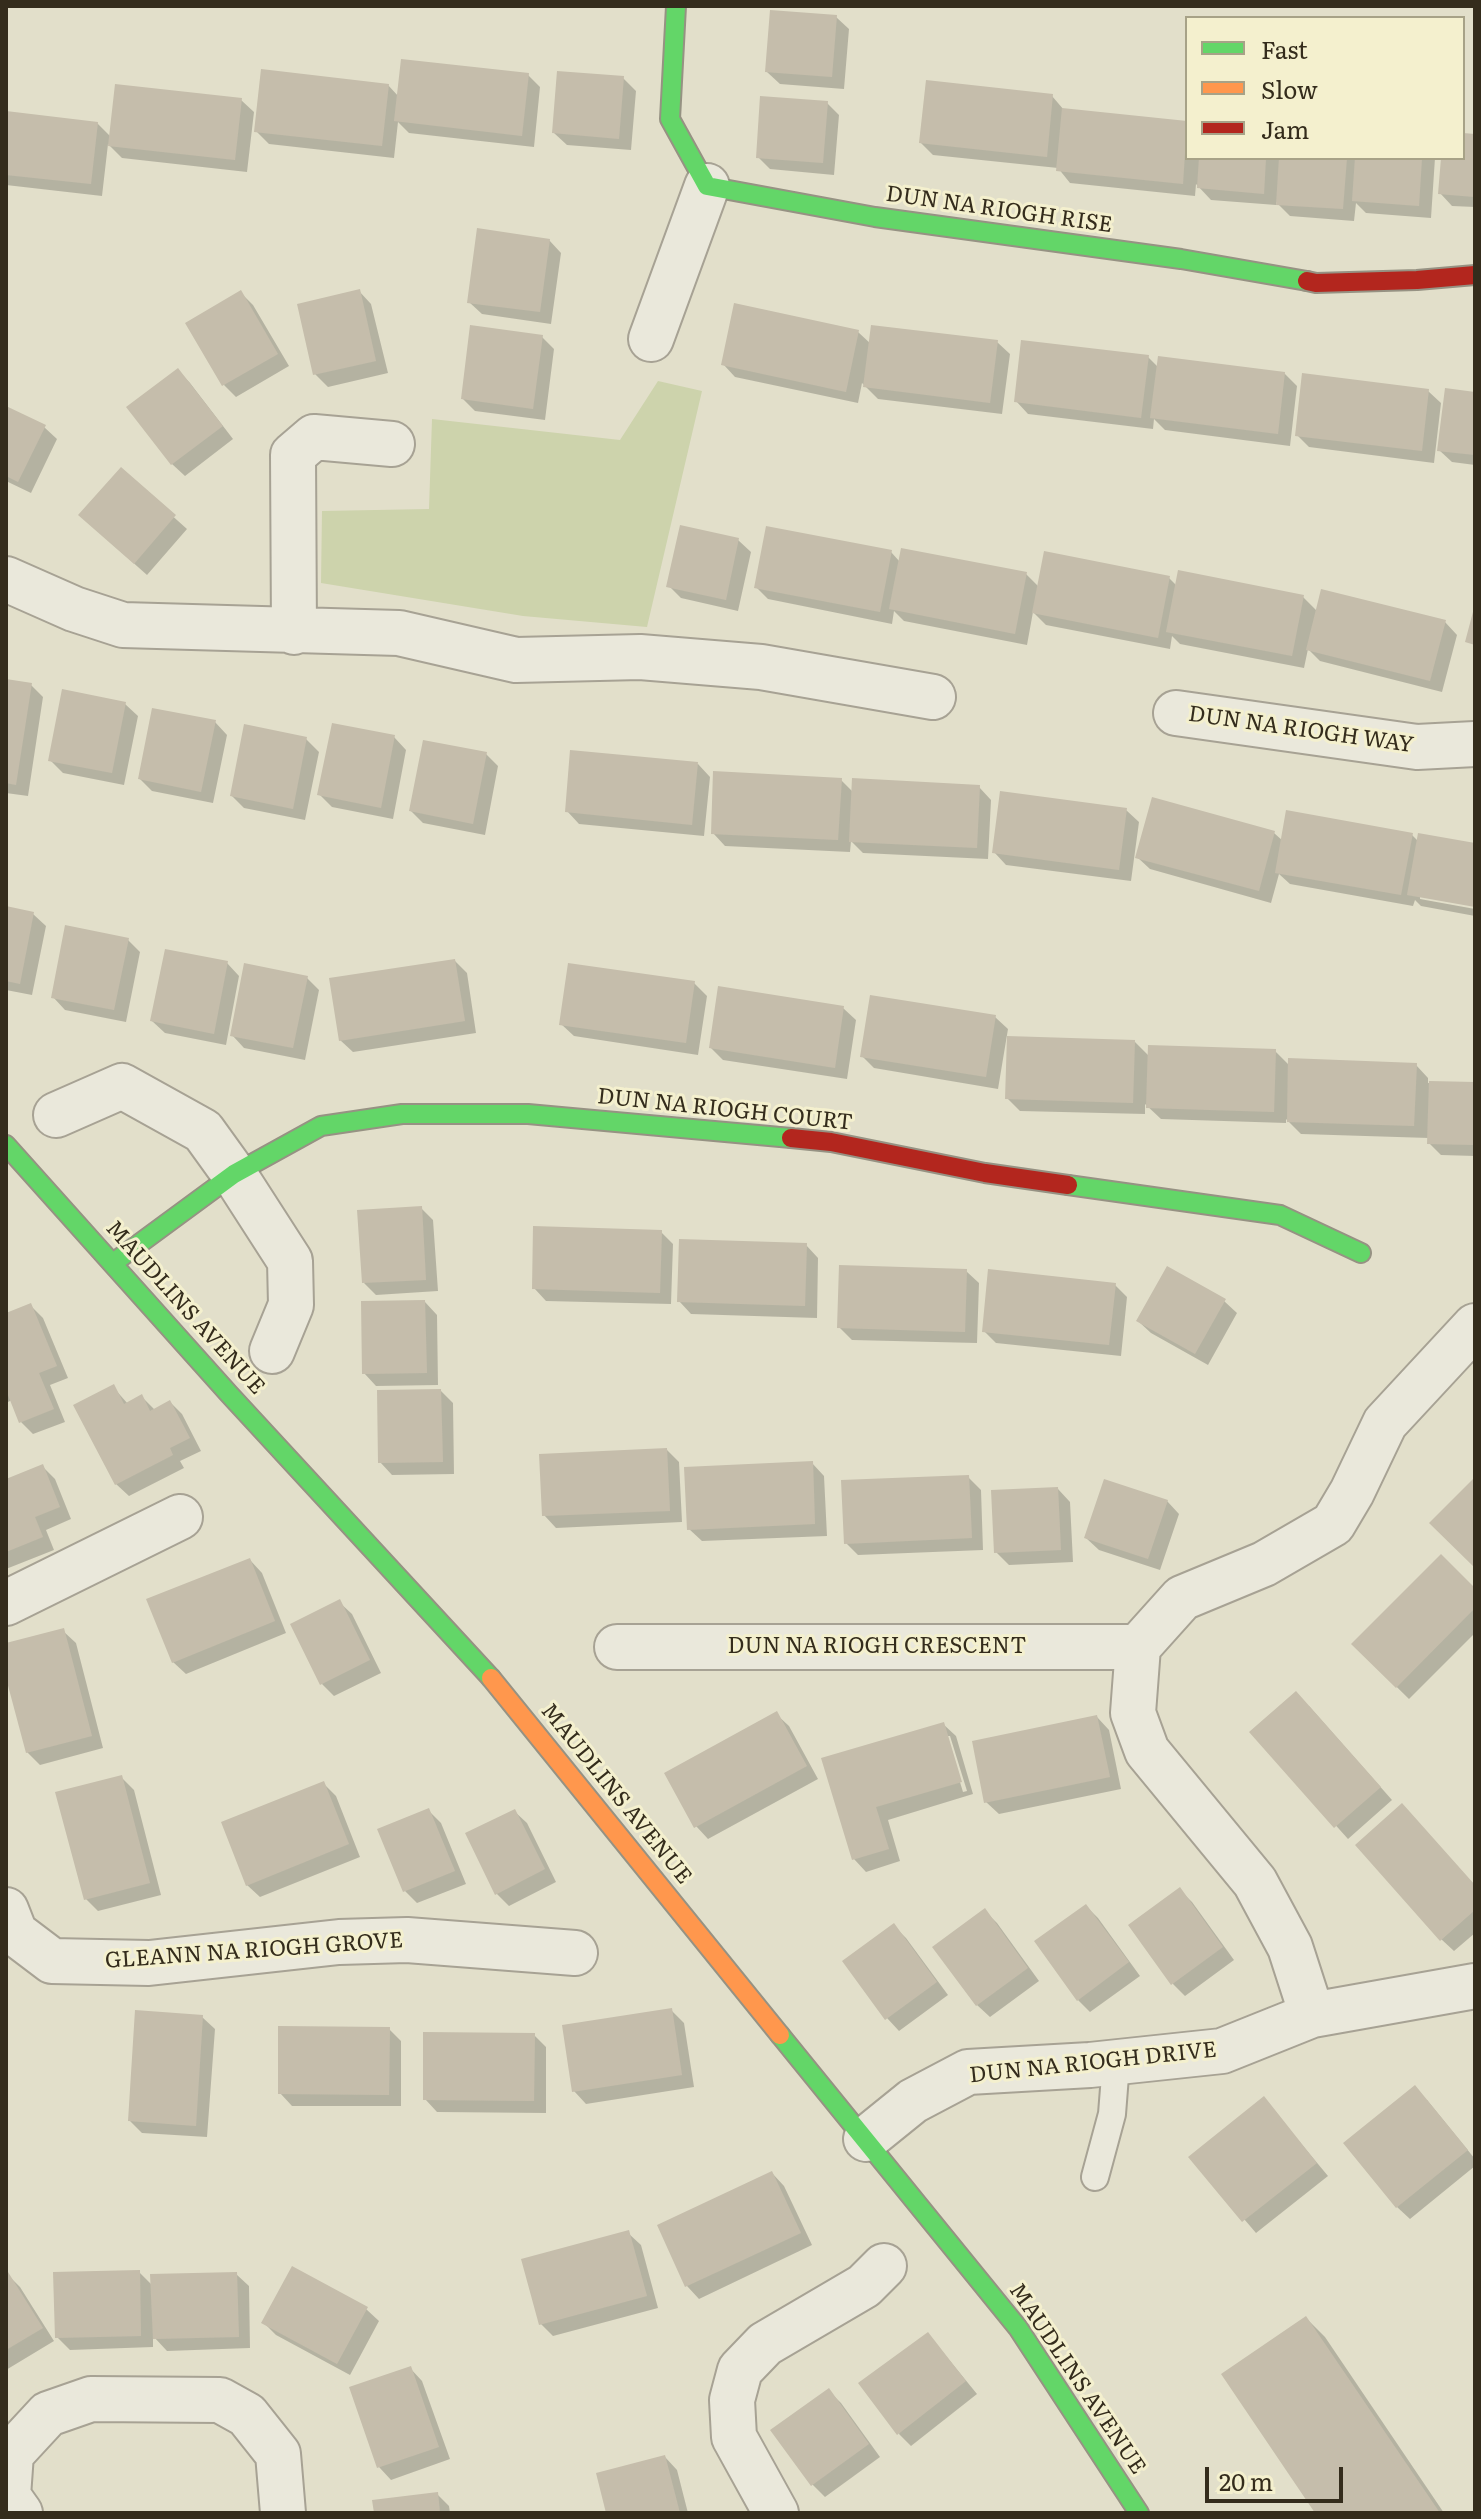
<!DOCTYPE html>
<style>
body{margin:0}
#map{position:relative;width:1481px;height:2519px;overflow:hidden;background:#e2dfca;font-family:Literata,serif}
canvas{display:block}
.frame{position:absolute;inset:0;border:8px solid #342c1c;pointer-events:none}
.legend{position:absolute;left:1185px;top:16px;width:280px;height:144px;box-sizing:border-box;background:#f4f0ce;border:2px solid #a7a287;margin:0;padding:10px 14px;list-style:none;font-size:24px;color:#342c1c}
.legend li{display:flex;align-items:center;gap:16px;height:40px}
.legend b{width:40px;border:2px solid #a7a287}
.scale{position:absolute;left:1205px;top:2467px;width:138px;height:36px;box-sizing:border-box;border:4px solid #342c1c;border-top:0;padding-left:10px;font-size:24px;line-height:28px;white-space:nowrap;color:#342c1c;-webkit-text-stroke:6px #f4f0ce;paint-order:stroke}
</style>
<div id="map">
<canvas width="1481" height="2519"></canvas>
<div class="frame"></div>
<ul class="legend">
<li><b style="height:10px;background:#63d668"></b>Fast</li>
<li><b style="height:10px;background:#ff974d"></b>Slow</li>
<li><b style="height:10px;background:#b3261e"></b>Jam</li>
</ul>
<div class="scale">20 m</div>
</div>
<script>
const ctx = document.querySelector('canvas').getContext('2d');
ctx.lineJoin = 'round';
function fillPath(path, color) { ctx.fillStyle = color; ctx.fill(path, 'evenodd'); }
const poly = rows => new Path2D(rows.map(r => 'M' + r).join(''));
function strokePath(path, color, width, dash) { ctx.strokeStyle = color; ctx.lineWidth = width; ctx.lineCap = dash ? 'butt' : 'round'; ctx.setLineDash(dash || []); ctx.stroke(path); }
function label(font, color, halo, rows, align = 'center') {
  ctx.font = font + ' Literata,serif'; ctx.lineWidth = 6; ctx.setLineDash([]); ctx.textBaseline = 'middle'; ctx.strokeStyle = halo; ctx.fillStyle = color; for (const [text, x, y, turn = 0] of rows) {
    ctx.save(); ctx.translate(x, y); ctx.rotate((+turn || 0) * Math.PI / 180); ctx.textAlign = isNaN(turn) ? turn : align; if (halo) ctx.strokeText(text, 0, 0); ctx.fillText(text, 0, 0); ctx.restore();
  }
}
const green = poly([
 [658,381,702,391,647,627,523,616,321,583,322,511,429,509,432,419,620,440]
]);
const shadow = poly([
 [836,17,849,29,844,89,780,84,767,72],
 [528,75,540,87,534,147,409,133,398,122,394,158,269,144,257,132,388,85,399,97],
 [623,78,636,91,631,150,567,145,554,133],
 [1052,96,1064,110,1187,123,1187,158,1435,158,1431,218,1366,213,1356,203,1354,221,1290,216,1276,202,1276,205,1211,200,1196,184,1195,196,1070,183,1058,168,933,155,921,143],
 [241,100,254,112,247,172,122,158,108,144,102,196,6,185,6,113,97,123,111,137],
 [827,103,839,115,834,175,770,169,758,157],
 [1463,135,1475,136,1475,207,1452,206,1440,193,1443,158,1463,158],
 [549,240,561,253,551,324,482,314,469,302],
 [359,291,371,304,388,373,328,387,315,374],
 [241,293,253,305,289,366,236,397,224,385],
 [858,332,871,344,997,342,1010,354,1002,414,878,399,862,383,858,403,735,377,723,364],
 [542,337,554,349,545,420,475,411,463,399],
 [1148,357,1159,368,1284,373,1297,386,1290,446,1165,430,1154,419,1153,429,1028,414,1016,401],
 [178,370,190,383,233,439,185,476,172,464],
 [1428,391,1441,403,1434,463,1309,447,1297,435],
 [1475,394,1475,465,1452,462,1439,450],
 [6,409,44,427,57,439,31,493,6,481],
 [121,470,187,529,147,575,93,527],
 [738,540,751,552,738,611,681,598,669,586],
 [891,552,900,562,1026,574,1039,587,1169,578,1177,586,1303,597,1318,612,1445,622,1457,635,1442,692,1320,661,1308,649,1304,668,1180,644,1172,636,1170,649,1046,625,1033,612,1027,645,904,621,894,611,892,624,768,599,756,587],
 [6,681,31,685,43,697,28,796,6,793],
 [125,704,138,716,124,785,63,773,50,760],
 [215,722,227,735,213,803,152,791,140,779],
 [394,737,406,750,393,819,332,807,319,794],
 [306,739,319,752,305,820,244,808,232,796],
 [486,754,498,766,485,835,423,823,411,811],
 [698,764,710,777,704,836,579,824,567,811],
 [841,780,853,792,979,787,991,800,988,859,863,853,851,841,850,852,725,846,713,833],
 [1126,810,1139,822,1131,881,1006,865,994,852],
 [1274,833,1283,841,1412,835,1418,841,1475,845,1475,905,1420,895,1420,899,1475,909,1475,916,1421,906,1415,900,1413,906,1290,884,1279,874,1271,903,1150,869,1137,857],
 [6,908,33,914,46,926,32,995,6,990],
 [128,940,140,952,126,1022,65,1010,53,997],
 [455,961,467,973,476,1033,353,1052,340,1040],
 [227,963,239,976,226,1045,165,1033,152,1021],
 [307,978,319,990,305,1060,244,1048,232,1035],
 [694,983,707,996,698,1055,574,1036,561,1024],
 [843,1008,856,1020,847,1079,723,1060,711,1048],
 [995,1017,1008,1029,998,1089,874,1068,862,1056],
 [1135,1042,1150,1057,1275,1051,1290,1066,1416,1065,1428,1078,1428,1083,1475,1084,1475,1156,1441,1155,1429,1143,1429,1138,1301,1134,1286,1119,1286,1123,1161,1119,1145,1104,1145,1114,1020,1111,1007,1098],
 [421,1208,433,1220,438,1291,376,1295,364,1283],
 [661,1232,673,1244,671,1304,546,1301,534,1288],
 [806,1245,818,1258,817,1318,691,1314,679,1301],
 [966,1271,979,1283,977,1343,852,1340,839,1327],
 [1115,1285,1127,1297,1121,1356,996,1343,984,1331],
 [1224,1301,1237,1313,1208,1365,1151,1333,1138,1321],
 [425,1302,437,1315,438,1385,376,1386,364,1373],
 [30,1305,43,1318,68,1378,50,1385,65,1422,33,1434,21,1422,12,1400,6,1403,6,1315],
 [113,1387,128,1404,142,1397,155,1410,170,1402,182,1414,201,1451,180,1461,184,1468,129,1496,116,1484],
 [441,1391,453,1403,454,1474,392,1475,380,1462],
 [667,1450,679,1462,682,1522,556,1528,544,1515],
 [812,1463,824,1476,827,1536,702,1541,689,1529],
 [43,1467,55,1479,71,1519,46,1530,54,1550,6,1569,6,1481],
 [968,1477,981,1490,983,1550,858,1555,846,1543],
 [1058,1489,1070,1502,1073,1562,1009,1565,996,1552],
 [1167,1501,1179,1514,1160,1570,1099,1550,1086,1538],
 [250,1560,262,1573,286,1633,186,1674,173,1662],
 [1475,1591,1475,1633,1409,1699,1353,1644],
 [339,1602,352,1614,381,1673,334,1696,322,1684],
 [63,1631,76,1643,103,1748,40,1765,27,1752,6,1670,6,1645],
 [1309,1706,1392,1800,1348,1839,1252,1732],
 [776,1714,789,1726,818,1779,708,1839,696,1826],
 [1097,1717,1109,1730,1121,1789,999,1814,986,1802],
 [943,1724,956,1736,973,1794,888,1820,900,1861,866,1872,854,1859,824,1759],
 [946,1736,950,1736,967,1791,963,1792],
 [121,1777,134,1790,161,1895,98,1911,86,1899],
 [324,1784,336,1796,360,1857,260,1897,247,1885],
 [429,1811,441,1823,466,1884,417,1903,405,1891],
 [514,1811,527,1823,556,1882,509,1906,496,1893],
 [1475,1886,1475,1933,1454,1951,1441,1939],
 [1180,1890,1192,1902,1234,1960,1185,1996,1173,1984],
 [1086,1906,1098,1918,1140,1976,1090,2012,1078,2000],
 [985,1911,997,1923,1039,1981,990,2017,977,2005],
 [894,1926,906,1938,948,1995,899,2031,887,2018],
 [671,2010,684,2023,694,2087,586,2104,574,2091],
 [202,2017,215,2029,207,2137,142,2133,130,2121],
 [389,2029,401,2041,401,2106,292,2106,280,2093],
 [534,2035,546,2047,546,2113,437,2112,425,2099],
 [1264,2099,1328,2176,1256,2233,1191,2157],
 [1427,2100,1475,2159,1475,2166,1410,2219,1397,2207],
 [772,2173,784,2186,812,2245,699,2299,687,2286,660,2226],
 [628,2233,641,2245,658,2308,553,2336,541,2324],
 [139,2272,153,2286,236,2274,249,2286,250,2348,167,2351,153,2336,153,2347,70,2350,57,2337],
 [8,2275,20,2287,54,2341,6,2370],
 [366,2309,379,2321,350,2375,276,2335,263,2322],
 [1306,2318,1325,2337,1444,2513,1318,2513],
 [928,2334,977,2394,911,2446,899,2434],
 [410,2368,422,2381,450,2459,391,2480,379,2467],
 [828,2390,841,2403,880,2457,825,2497,812,2484],
 [665,2457,677,2470,688,2513,608,2513],
 [437,2494,449,2506,450,2513,376,2513]
]);
const building = poly([
 [770,10,837,15,832,77,765,72],
 [401,59,529,73,522,136,394,121],
 [261,69,389,84,382,146,254,132],
 [557,71,624,76,619,139,552,133],
 [926,80,1053,94,1047,157,919,143],
 [115,84,242,98,235,160,108,146],
 [760,96,828,101,823,163,756,158],
 [1062,108,1187,121,1183,184,1056,171],
 [6,111,98,122,91,184,6,175],
 [1463,133,1475,134,1475,197,1438,194,1441,158,1463,158],
 [1199,158,1266,158,1264,194,1197,188],
 [1279,158,1347,158,1343,209,1276,205],
 [1355,158,1422,158,1419,206,1352,201],
 [477,228,550,239,540,312,467,303],
 [360,289,376,361,313,375,297,304],
 [241,290,278,354,222,386,185,323],
 [734,303,859,330,846,392,721,365],
 [470,325,543,335,533,409,461,399],
 [871,325,998,340,990,403,863,387],
 [1021,340,1149,355,1141,418,1014,402],
 [1158,356,1285,372,1278,434,1150,418],
 [178,368,223,426,171,465,126,407],
 [1302,373,1429,389,1422,451,1295,436],
 [1445,388,1475,392,1475,455,1437,451],
 [6,406,46,425,18,482,6,476],
 [121,467,176,515,134,564,78,515],
 [680,525,739,538,726,600,666,587],
 [766,526,892,550,880,612,754,588],
 [901,548,1027,572,1015,634,889,609],
 [1044,551,1170,576,1158,638,1032,613],
 [1178,570,1304,595,1292,656,1166,632],
 [1321,589,1446,620,1430,681,1306,650],
 [1474,608,1475,609,1475,645,1465,642],
 [6,679,32,683,16,785,6,783],
 [62,689,126,702,112,773,48,761],
 [152,708,216,720,201,792,138,779],
 [332,723,395,735,381,808,317,795],
 [244,724,307,737,293,809,230,796],
 [423,740,487,752,473,824,409,811],
 [570,750,698,762,692,825,565,812],
 [713,771,842,778,838,840,711,834],
 [852,778,980,785,977,848,849,842],
 [1000,791,1127,808,1119,870,992,853],
 [1152,797,1275,831,1259,891,1135,858],
 [1286,810,1413,833,1401,895,1275,873],
 [1418,833,1475,843,1475,907,1407,895],
 [6,906,34,912,20,984,6,981],
 [65,925,129,938,114,1010,51,998],
 [165,949,228,961,214,1034,150,1021],
 [455,959,465,1021,339,1041,329,978],
 [244,963,308,976,293,1048,230,1036],
 [568,963,695,981,686,1043,559,1025],
 [718,986,844,1006,835,1068,709,1048],
 [870,995,996,1015,986,1077,860,1057],
 [1007,1036,1135,1040,1133,1103,1005,1099],
 [1148,1045,1276,1049,1274,1112,1146,1108],
 [1288,1058,1417,1063,1414,1126,1287,1122],
 [1429,1081,1475,1082,1475,1145,1427,1144],
 [422,1206,426,1280,362,1283,357,1210],
 [533,1226,662,1230,660,1293,532,1289],
 [679,1239,807,1243,805,1306,677,1302],
 [839,1265,967,1269,965,1332,837,1328],
 [1167,1266,1226,1299,1195,1354,1136,1321],
 [988,1269,1116,1283,1109,1345,982,1332],
 [425,1300,427,1373,362,1374,361,1301],
 [31,1303,57,1366,39,1373,54,1409,19,1423,6,1390,6,1313],
 [114,1384,124,1404,142,1394,150,1411,170,1400,190,1438,170,1448,173,1455,115,1485,73,1405],
 [441,1389,443,1462,378,1463,377,1390],
 [667,1448,670,1511,542,1516,539,1454],
 [813,1461,815,1524,687,1530,684,1467],
 [43,1464,60,1507,35,1517,43,1537,6,1552,6,1479],
 [969,1475,972,1538,844,1544,841,1480],
 [1475,1477,1475,1568,1429,1523],
 [1104,1479,1168,1500,1148,1559,1084,1538],
 [1058,1487,1061,1550,994,1553,991,1490],
 [1441,1554,1475,1588,1475,1608,1396,1688,1351,1644],
 [250,1558,275,1621,172,1663,146,1599],
 [340,1599,370,1660,320,1685,290,1624],
 [64,1628,92,1736,26,1753,6,1678,6,1643],
 [1296,1691,1381,1787,1334,1828,1249,1732],
 [777,1711,807,1766,694,1828,664,1773],
 [1097,1715,1110,1777,984,1803,972,1741],
 [944,1722,962,1782,876,1807,889,1849,852,1860,821,1758],
 [122,1775,150,1883,84,1900,55,1792],
 [324,1781,349,1844,246,1886,221,1822],
 [1402,1803,1475,1885,1475,1910,1440,1941,1355,1845],
 [429,1808,455,1871,403,1892,377,1829],
 [515,1809,545,1869,495,1895,465,1833],
 [1180,1887,1223,1947,1171,1985,1128,1925],
 [1086,1904,1129,1962,1077,2001,1034,1941],
 [985,1908,1028,1968,976,2006,932,1947],
 [894,1923,937,1982,885,2020,842,1961],
 [672,2008,682,2075,572,2092,562,2025],
 [135,2010,203,2015,196,2126,128,2121],
 [278,2026,390,2027,389,2095,278,2094],
 [423,2032,535,2033,534,2101,423,2100],
 [1415,2085,1468,2150,1396,2208,1343,2143],
 [1264,2096,1317,2163,1242,2222,1188,2157],
 [772,2171,801,2233,685,2287,657,2225],
 [629,2230,647,2296,539,2325,521,2259],
 [292,2266,368,2307,337,2364,261,2323],
 [140,2270,141,2336,55,2338,53,2272],
 [8,2272,43,2328,6,2350,6,2273],
 [237,2272,239,2337,153,2339,150,2274],
 [1306,2316,1440,2513,1315,2513,1221,2374],
 [928,2332,966,2381,897,2435,858,2383],
 [411,2366,439,2447,377,2468,349,2387],
 [829,2388,869,2444,811,2486,770,2430],
 [665,2455,680,2513,606,2513,596,2473],
 [438,2492,440,2513,374,2513,372,2500]
]);
const lane = poly([
 [1095,2177,1112,2114,1116,2063]
]);
const street = poly([
 [651,339,707,186],
 [6,579,74,609,123,625,399,633,516,660,640,657,761,667,933,697],
 [294,632,293,455,314,437,392,444],
 [1176,713,1417,747,1475,744],
 [56,1115,122,1086,203,1131,234,1174,290,1261,291,1305,272,1351],
 [6,1603,180,1517],
 [617,1647,1138,1647],
 [6,1910,15,1933,52,1961,149,1963,339,1942,407,1940,575,1953],
 [1312,2015,1290,1947,1255,1882,1147,1751,1133,1713,1138,1647,1182,1598,1264,1564,1333,1524,1352,1492,1385,1423,1475,1326],
 [866,2139,913,2101,968,2072,1090,2065,1222,2051,1312,2015,1475,1986],
 [20,2513,8,2496,11,2454,48,2414,91,2399,220,2400,247,2415,278,2454,283,2513],
 [776,2513,734,2437,732,2400,740,2370,765,2344,864,2286,884,2266]
]);
const fast = poly([
 [676,6,670,119,707,186,875,217,1181,259,1307,281],
 [6,1145,229,1394,491,1678],
 [1068,1185,1280,1215,1361,1253],
 [113,1263,234,1174,321,1126,402,1114,528,1114,791,1138],
 [780,2035,1018,2328,1139,2513]
]);
const slow = poly([
 [491,1678,780,2035]
]);
const jam = poly([
 [1307,281,1316,283,1417,280,1475,275],
 [791,1138,831,1142,985,1173,1068,1185]
]);
const streetNames = [
 ["DUN NA RIOGH RISE",999,210,8],
 ["DUN NA RIOGH WAY",1301,730,8],
 ["DUN NA RIOGH COURT",725,1110,6],
 ["MAUDLINS AVENUE",185,1308,48],
 ["DUN NA RIOGH CRESCENT",877,1647],
 ["MAUDLINS AVENUE",616,1794,51],
 ["GLEANN NA RIOGH GROVE",254,1951,-4],
 ["DUN NA RIOGH DRIVE",1093,2063,-6],
 ["MAUDLINS AVENUE",1077,2379,56]
];
fillPath(green, '#cdd3ac');
fillPath(shadow, '#0003');
fillPath(building, '#c5bdab');
strokePath(lane, '#a7a294', 30);
strokePath(street, '#a7a294', 48);
strokePath(fast, '#969283', 22);
strokePath(slow, '#969283', 22);
strokePath(jam, '#969283', 22);
strokePath(lane, '#eae8db', 26);
strokePath(street, '#eae8db', 44);
strokePath(fast, '#63d668', 18);
strokePath(slow, '#ff974d', 18);
strokePath(jam, '#b3261e', 18);
label('22px', '#342c1c', '#f4f0ce', streetNames);
</script>
